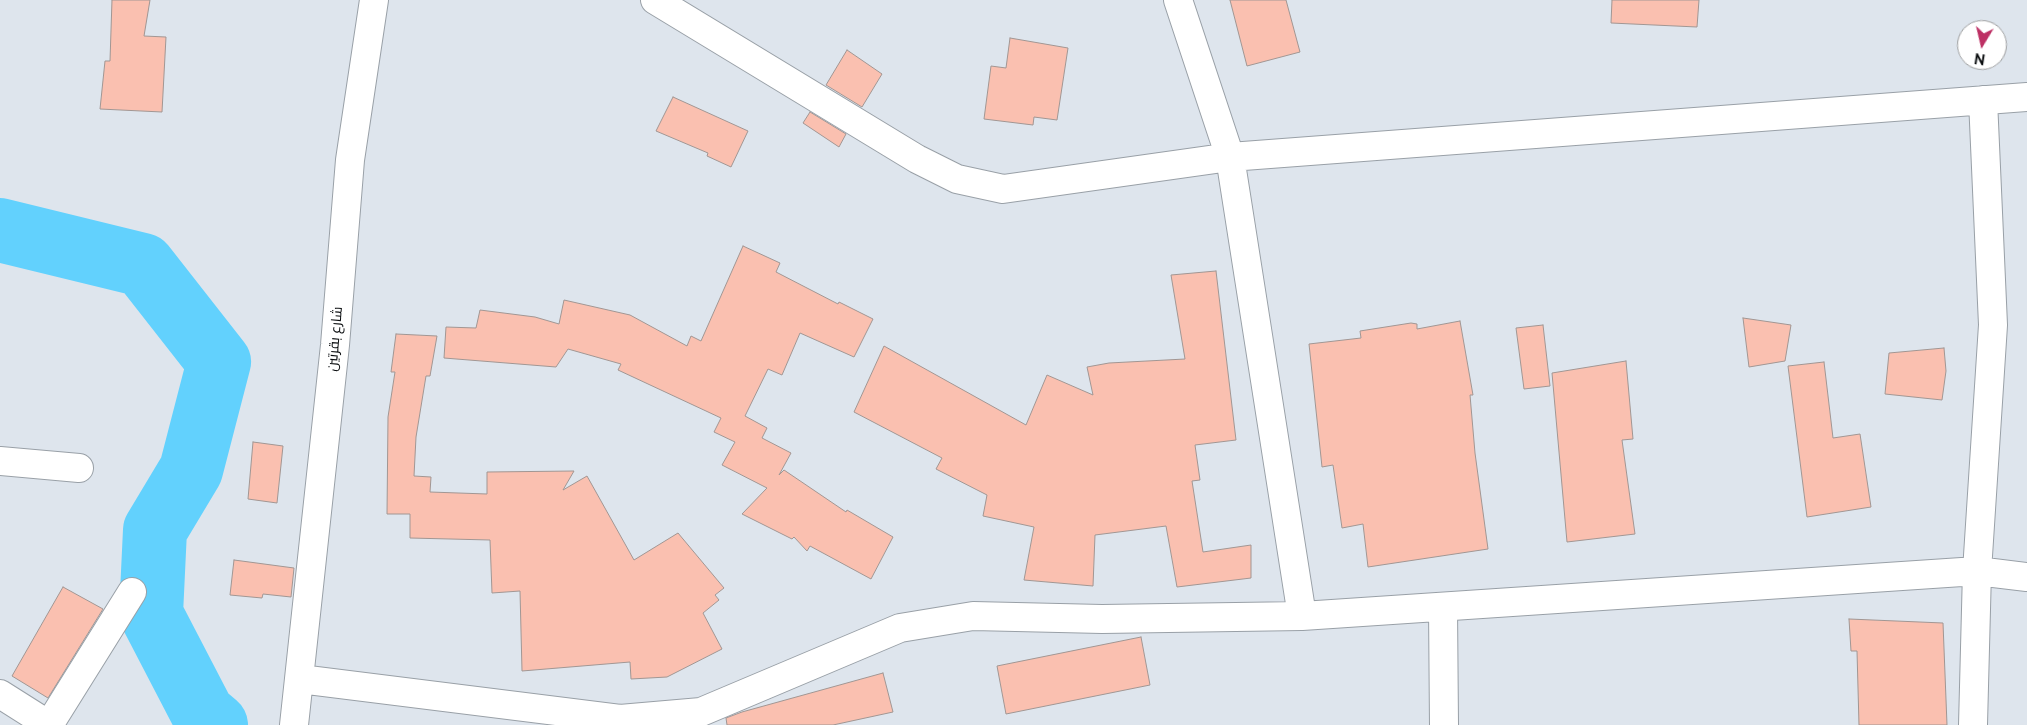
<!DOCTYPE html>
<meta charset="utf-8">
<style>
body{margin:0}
#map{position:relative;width:2027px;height:725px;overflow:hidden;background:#dee5ed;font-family:Raleway,sans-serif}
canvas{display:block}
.north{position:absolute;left:1957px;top:20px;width:50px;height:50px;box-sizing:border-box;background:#fff;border:1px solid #9d9e9f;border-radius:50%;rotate:189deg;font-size:14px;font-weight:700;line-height:20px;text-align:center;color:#090c0e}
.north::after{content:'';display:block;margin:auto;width:18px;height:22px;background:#bd3064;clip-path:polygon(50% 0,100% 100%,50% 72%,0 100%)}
</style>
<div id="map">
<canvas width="2027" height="725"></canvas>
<div class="north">N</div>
</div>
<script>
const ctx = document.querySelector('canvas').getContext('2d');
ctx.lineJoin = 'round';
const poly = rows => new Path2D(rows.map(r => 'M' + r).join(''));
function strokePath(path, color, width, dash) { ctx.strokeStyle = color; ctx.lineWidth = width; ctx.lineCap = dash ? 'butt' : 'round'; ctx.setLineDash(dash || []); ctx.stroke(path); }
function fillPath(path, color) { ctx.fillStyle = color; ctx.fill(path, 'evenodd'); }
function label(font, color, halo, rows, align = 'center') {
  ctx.font = font + ' Raleway,Cairo,sans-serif'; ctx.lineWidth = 4; ctx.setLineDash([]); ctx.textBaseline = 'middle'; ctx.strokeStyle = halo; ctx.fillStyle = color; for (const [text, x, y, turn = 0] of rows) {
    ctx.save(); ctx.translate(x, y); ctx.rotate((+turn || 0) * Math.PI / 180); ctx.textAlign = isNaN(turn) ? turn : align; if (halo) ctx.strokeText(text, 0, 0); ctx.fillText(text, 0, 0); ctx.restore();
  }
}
const river = poly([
 [0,230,143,265,219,362,191,470,155,530,151,614,203,714,216,725]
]);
const building = poly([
 [112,0,150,0,144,36,166,37,162,112,100,109,105,61,110,61,112,0],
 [1230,0,1286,0,1300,52,1247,66,1230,0],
 [1612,0,1699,0,1697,27,1611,23,1612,0],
 [1010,38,1068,48,1057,120,1034,117,1033,125,984,119,991,66,1006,68,1010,38],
 [847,50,882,74,862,107,826,85,847,50],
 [673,97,748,131,731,167,707,156,708,153,656,131,673,97],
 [810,112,846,134,839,147,803,123,810,112],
 [743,246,780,263,776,272,838,304,839,302,873,319,854,357,800,333,782,375,768,369,745,416,767,428,762,438,791,453,779,475,784,470,846,512,847,510,893,537,871,579,810,546,807,551,794,537,792,539,742,514,767,488,722,465,735,442,714,432,721,418,618,370,621,364,568,349,556,367,444,358,446,327,476,328,480,310,535,317,559,324,564,300,630,315,687,346,691,336,701,341,743,246],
 [1216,271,1236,440,1195,445,1200,480,1192,481,1203,552,1251,545,1251,578,1177,587,1166,526,1095,535,1093,586,1024,580,1034,527,983,516,987,495,936,469,942,458,854,412,884,346,1026,425,1047,375,1093,395,1087,367,1109,363,1185,359,1171,275,1216,271],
 [1743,318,1791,325,1785,361,1749,367,1743,318],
 [1460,321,1473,395,1470,395,1475,453,1488,549,1368,567,1363,524,1342,528,1333,465,1322,467,1309,344,1361,338,1360,331,1411,323,1417,324,1417,329,1460,321],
 [1543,325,1550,386,1524,389,1516,328,1543,325],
 [396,334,437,336,430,376,426,376,416,437,414,476,431,477,430,492,487,494,487,472,574,471,563,490,587,476,634,560,678,533,724,588,715,595,719,600,703,613,722,649,667,677,631,679,630,662,522,671,520,591,492,593,490,540,410,538,410,514,387,514,388,417,395,372,391,372,396,334],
 [1944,348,1946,371,1942,400,1885,394,1889,353,1944,348],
 [1626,361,1633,439,1622,440,1635,534,1567,542,1552,373,1626,361],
 [1824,362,1833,438,1860,434,1871,507,1807,517,1788,366,1824,362],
 [253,442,283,446,277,503,248,499,253,442],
 [234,560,294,568,291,597,263,594,262,598,230,595,234,560],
 [63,587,103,609,48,698,12,676,63,587],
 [1849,619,1943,623,1947,725,1859,725,1857,651,1851,651,1849,619],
 [1141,637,1150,685,1006,714,997,666,1141,637],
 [883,673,893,712,833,725,727,725,726,718,742,712,883,673]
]);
const minor = poly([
 [655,0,917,159,957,179,1003,189,1230,157,2027,97],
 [1178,0,1230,157,1302,616],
 [0,461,79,468],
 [1443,607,1444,725],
 [300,679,620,719,701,712,900,628,973,616,1102,619,1302,616,1977,571,2027,577],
 [0,694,49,725],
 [49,725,132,592],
 [294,725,335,345,350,160,374,0],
 [1973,725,1977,571,1993,325,1983,100]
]);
const streetNames = [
 ["شارع بقرتين",335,339,-85]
];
strokePath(river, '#62d1fd', 64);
fillPath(building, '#fac0b0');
strokePath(building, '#a19693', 1);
strokePath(minor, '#99a0a7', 30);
strokePath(minor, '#fff', 28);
label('14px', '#090c0e', '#fff', streetNames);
</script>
